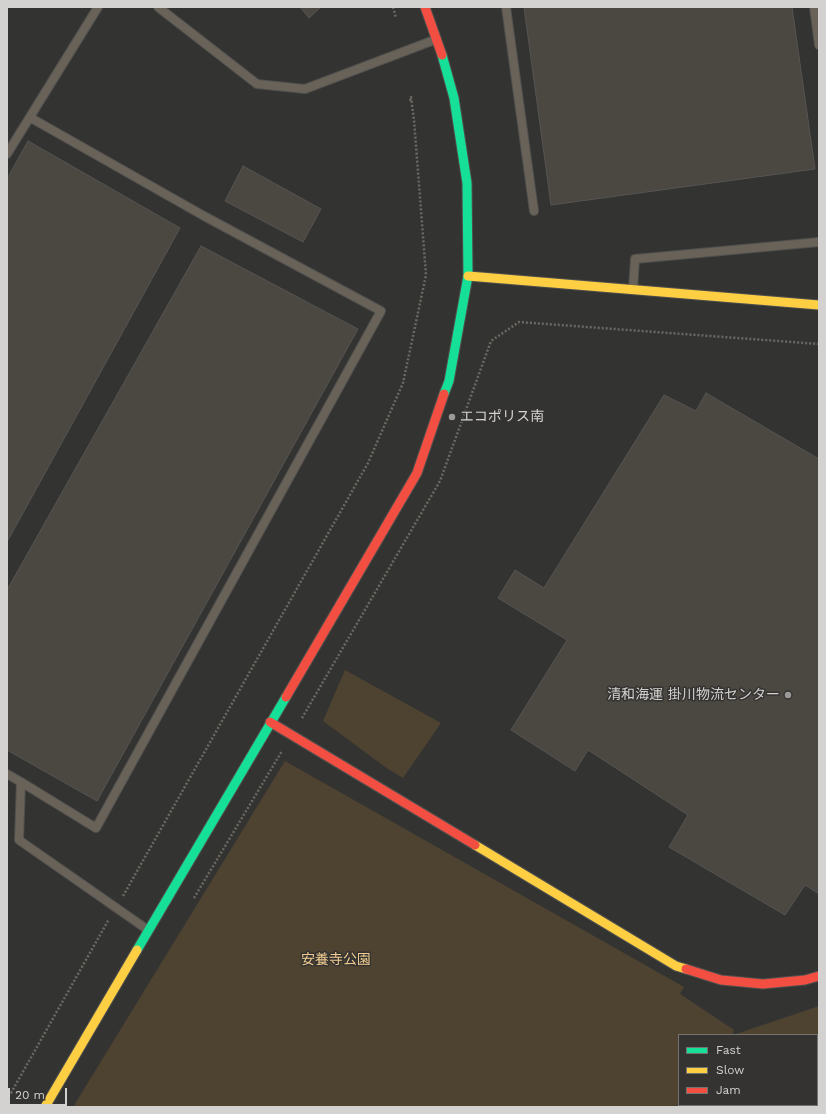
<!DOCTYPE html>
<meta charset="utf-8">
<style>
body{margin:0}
#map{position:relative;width:826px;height:1114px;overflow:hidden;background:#333332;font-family:"Work Sans",sans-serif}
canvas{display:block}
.frame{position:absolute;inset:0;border:8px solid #d3d2d0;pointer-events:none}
.legend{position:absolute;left:678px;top:1034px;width:140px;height:72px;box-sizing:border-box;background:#343331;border:1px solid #747371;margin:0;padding:5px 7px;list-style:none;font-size:12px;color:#d3d2d0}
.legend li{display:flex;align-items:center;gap:8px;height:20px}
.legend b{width:20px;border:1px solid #747371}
.scale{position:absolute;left:8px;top:1088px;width:59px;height:18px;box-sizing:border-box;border:2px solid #d3d2d0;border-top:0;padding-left:5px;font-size:12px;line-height:14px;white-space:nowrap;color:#d3d2d0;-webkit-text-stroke:3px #343331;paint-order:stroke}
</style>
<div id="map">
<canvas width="826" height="1114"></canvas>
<div class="frame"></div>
<ul class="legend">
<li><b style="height:5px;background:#16e098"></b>Fast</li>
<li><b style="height:5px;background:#ffcf43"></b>Slow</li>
<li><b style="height:5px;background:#f24e42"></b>Jam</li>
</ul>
<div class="scale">20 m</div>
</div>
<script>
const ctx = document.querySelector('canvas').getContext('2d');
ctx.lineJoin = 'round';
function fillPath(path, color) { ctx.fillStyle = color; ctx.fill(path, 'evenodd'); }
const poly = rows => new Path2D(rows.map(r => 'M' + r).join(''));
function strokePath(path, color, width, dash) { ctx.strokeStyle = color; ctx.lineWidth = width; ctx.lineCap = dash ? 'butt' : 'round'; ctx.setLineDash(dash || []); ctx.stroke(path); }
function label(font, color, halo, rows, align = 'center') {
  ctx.font = font + ' "Work Sans","Noto Sans JP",sans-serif'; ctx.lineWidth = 3; ctx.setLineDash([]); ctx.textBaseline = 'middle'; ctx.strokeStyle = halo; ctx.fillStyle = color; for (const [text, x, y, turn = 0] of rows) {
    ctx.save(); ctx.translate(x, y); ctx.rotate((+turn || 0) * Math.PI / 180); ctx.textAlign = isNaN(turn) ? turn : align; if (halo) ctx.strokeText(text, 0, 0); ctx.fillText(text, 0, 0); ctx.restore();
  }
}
const green = poly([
 [345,670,441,723,403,778,388,769,323,721],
 [285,761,684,987,680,994,734,1030,732,1035,679,1035,679,1105,712,1105,714,1107,73,1107],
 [819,1006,819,1107,715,1107,713,1105,817,1105,817,1035,733,1035]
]);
const building = poly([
 [300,7,321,7,309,18,300,7],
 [524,7,792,7,815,169,551,205,524,7],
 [28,141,180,228,7,542,7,179,28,141],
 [243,166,321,209,303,242,225,201,243,166],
 [201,246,358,329,97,801,7,750,7,590,201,246],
 [706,393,819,459,819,894,805,885,785,915,669,847,688,815,588,750,575,771,511,730,567,640,498,598,515,570,544,588,664,395,696,411,706,393]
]);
const path = poly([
 [393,7,396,18],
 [302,718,440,481,491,341,519,322,819,344],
 [123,896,368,463,403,383,426,275,414,120,411,97,410,102],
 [194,898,282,751],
 [7,1092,11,1093,109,919]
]);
const lane = poly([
 [158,7,257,84,305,89,437,39],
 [506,7,534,211],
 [814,7,819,45],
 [7,154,98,7],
 [633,289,635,259,819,242],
 [7,774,21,782,19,840,148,930],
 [21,782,96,828,381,311,204,216,31,118]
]);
const fast = poly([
 [442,55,454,98,467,183,468,276,449,381,444,394],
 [137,950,286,697]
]);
const slow = poly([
 [468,276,819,305],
 [475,845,676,966,686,969],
 [45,1107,137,950]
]);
const jam = poly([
 [425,7,442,55],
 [286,697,417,473,444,394],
 [270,722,475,845],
 [686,969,721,980,763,984,805,980,819,976]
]);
const markers = [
 [452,417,4,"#9b9a99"],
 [788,695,4,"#9b9a99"]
];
const poiNames = [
 ["エコポリス南",460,417],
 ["清和海運 掛川物流センター",780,695,"right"]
];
const parkNames = [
 ["安養寺公園",336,960]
];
fillPath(green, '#4e4331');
fillPath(building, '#4b4741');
strokePath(building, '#565554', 1);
strokePath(lane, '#50504e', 10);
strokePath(fast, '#50504e', 11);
strokePath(slow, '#50504e', 11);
strokePath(jam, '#50504e', 11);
strokePath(path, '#6c6962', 2.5, [2, 2]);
strokePath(lane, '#696258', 8);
strokePath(fast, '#16e098', 9);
strokePath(slow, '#ffcf43', 9);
strokePath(jam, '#f24e42', 9);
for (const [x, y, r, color] of markers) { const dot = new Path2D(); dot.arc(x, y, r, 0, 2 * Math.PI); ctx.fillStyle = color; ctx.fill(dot); strokePath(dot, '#343331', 1.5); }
label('14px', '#d3d2d0', '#343331', poiNames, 'left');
label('14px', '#f1ca8f', '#343331', parkNames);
</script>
